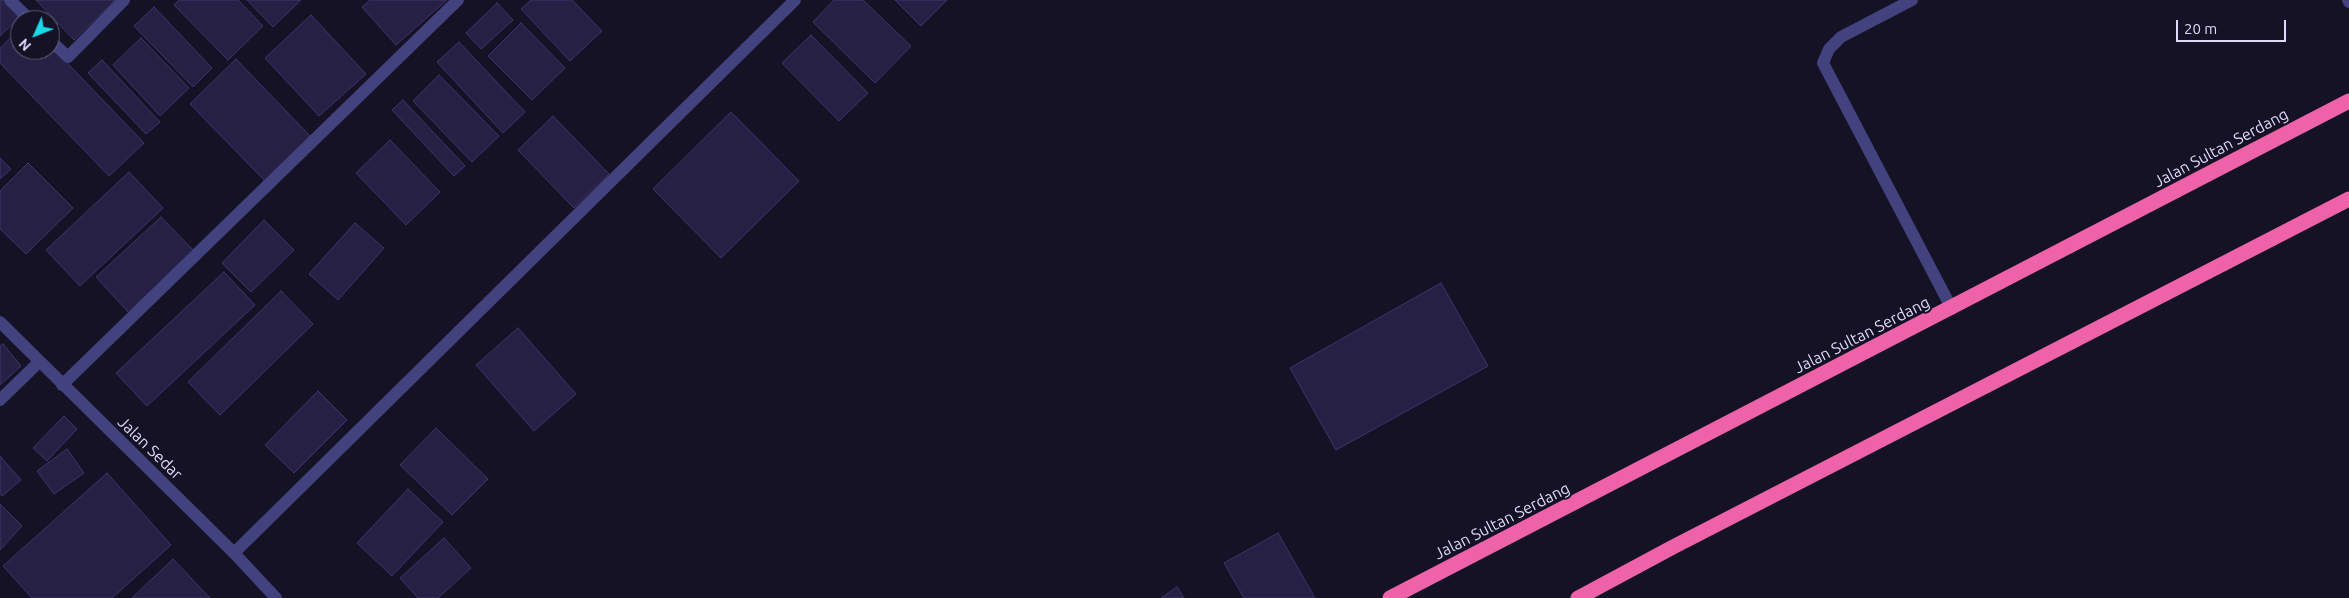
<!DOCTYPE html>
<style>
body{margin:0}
#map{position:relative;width:2349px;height:598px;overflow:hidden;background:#151225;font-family:Ubuntu,sans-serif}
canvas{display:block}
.north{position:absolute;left:10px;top:10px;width:50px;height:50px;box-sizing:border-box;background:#151225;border:1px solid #65627b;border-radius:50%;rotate:226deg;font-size:14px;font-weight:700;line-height:20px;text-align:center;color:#dddafb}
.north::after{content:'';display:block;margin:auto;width:18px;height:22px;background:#1bd8e6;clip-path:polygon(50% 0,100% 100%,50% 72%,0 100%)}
.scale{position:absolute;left:2176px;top:20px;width:110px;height:22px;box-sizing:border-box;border:2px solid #dddafb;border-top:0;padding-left:6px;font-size:15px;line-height:18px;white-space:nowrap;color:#dddafb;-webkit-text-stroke:4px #151225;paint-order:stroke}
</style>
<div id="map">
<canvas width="2349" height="598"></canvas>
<div class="north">N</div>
<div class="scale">20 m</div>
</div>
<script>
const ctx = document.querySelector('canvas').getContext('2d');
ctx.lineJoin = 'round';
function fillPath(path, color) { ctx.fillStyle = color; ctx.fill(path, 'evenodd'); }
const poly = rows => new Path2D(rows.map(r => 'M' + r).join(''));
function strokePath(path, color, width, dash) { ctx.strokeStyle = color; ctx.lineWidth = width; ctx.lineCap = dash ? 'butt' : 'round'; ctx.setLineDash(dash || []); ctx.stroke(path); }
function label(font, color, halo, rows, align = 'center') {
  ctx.font = font + ' Ubuntu,sans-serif'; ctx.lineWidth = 4; ctx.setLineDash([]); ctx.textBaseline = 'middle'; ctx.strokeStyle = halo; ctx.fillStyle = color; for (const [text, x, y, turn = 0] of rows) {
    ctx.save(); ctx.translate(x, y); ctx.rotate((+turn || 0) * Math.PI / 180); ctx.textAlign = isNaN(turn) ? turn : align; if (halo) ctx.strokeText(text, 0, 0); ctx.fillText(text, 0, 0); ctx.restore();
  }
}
const building = poly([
 [0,0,4,0,20,17,0,36,0,0],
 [36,0,115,0,74,40,36,0],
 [179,0,238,0,263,26,228,60,174,5,179,0],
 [247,0,301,0,273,27,247,0],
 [370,0,447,0,396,45,362,7,370,0],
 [531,0,572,0,602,31,570,61,521,9,531,0],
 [834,0,863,0,911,46,875,83,813,22,834,0],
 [895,0,947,0,921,26,895,0],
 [497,3,513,20,481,49,466,33,497,3],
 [154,7,212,68,193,87,134,26,154,7],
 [311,15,366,74,319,116,265,58,311,15],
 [521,23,565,68,532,100,488,56,521,23],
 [20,29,20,50,50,50,50,45,144,143,109,176,0,63,0,48,20,29],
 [811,35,868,93,839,121,782,63,811,35],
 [141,38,189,88,160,116,113,65,141,38],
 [459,42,525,112,503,133,437,62,459,42],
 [236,59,311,137,265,181,190,104,236,59],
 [102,60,160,122,146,134,88,73,102,60],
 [439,75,499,136,472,162,413,101,439,75],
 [403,100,465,166,454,176,392,110,403,100],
 [731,112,799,181,721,258,653,189,731,112],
 [553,116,609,174,574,208,518,150,553,116],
 [390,140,440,192,406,225,356,173,390,140],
 [0,158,11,169,0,179,0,158],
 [28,163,73,208,26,254,0,229,0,191,28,163],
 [129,172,163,208,80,286,46,250,129,172],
 [161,217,194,251,129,313,96,277,161,217],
 [264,220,294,250,251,292,222,263,264,220],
 [355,223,384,248,338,300,309,274,355,223],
 [224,272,255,305,147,406,116,373,224,272],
 [1441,283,1488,366,1336,450,1290,368,1441,283],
 [281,291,313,324,220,415,188,382,281,291],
 [518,328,576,394,534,431,476,365,518,328],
 [3,344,21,366,0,385,0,346,3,344],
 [318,391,347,420,294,473,265,445,318,391],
 [64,416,77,429,47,461,33,448,64,416],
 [436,428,488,479,452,515,400,465,436,428],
 [67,449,84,473,54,494,37,471,67,449],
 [0,456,21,480,2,496,0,493,0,456],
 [107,473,171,545,112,598,32,598,3,566,107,473],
 [408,489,443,522,392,576,357,543,408,489],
 [0,504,22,526,0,550,0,504],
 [1278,533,1315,598,1244,598,1224,563,1278,533],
 [444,538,471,568,438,598,418,598,400,578,444,538],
 [173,559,210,598,132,598,173,559],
 [1177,587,1184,598,1161,598,1177,587]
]);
const lane = poly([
 [1912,0,1841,37,1829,49,1823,63,1952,309],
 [2348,0,2349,2]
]);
const street = poly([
 [10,0,30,20],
 [50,40,68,57,124,0],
 [0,322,234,553,276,598],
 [62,385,458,0],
 [0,400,39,362],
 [234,553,795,0]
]);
const highway = poly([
 [1390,598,2349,101],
 [1578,598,1673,547,2349,199]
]);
const streetNames = [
 ["Jalan Sultan Serdang",2221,148,-28],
 ["Jalan Sultan Serdang",1862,335,-27],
 ["Jalan Sedar",150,448,44],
 ["Jalan Sultan Serdang",1502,521,-27]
];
fillPath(building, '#262044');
strokePath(building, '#3e356d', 1);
strokePath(lane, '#42427f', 12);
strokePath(street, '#42427f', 12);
strokePath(highway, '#ee62a9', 15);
label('16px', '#dddafb', '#151225', streetNames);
</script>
